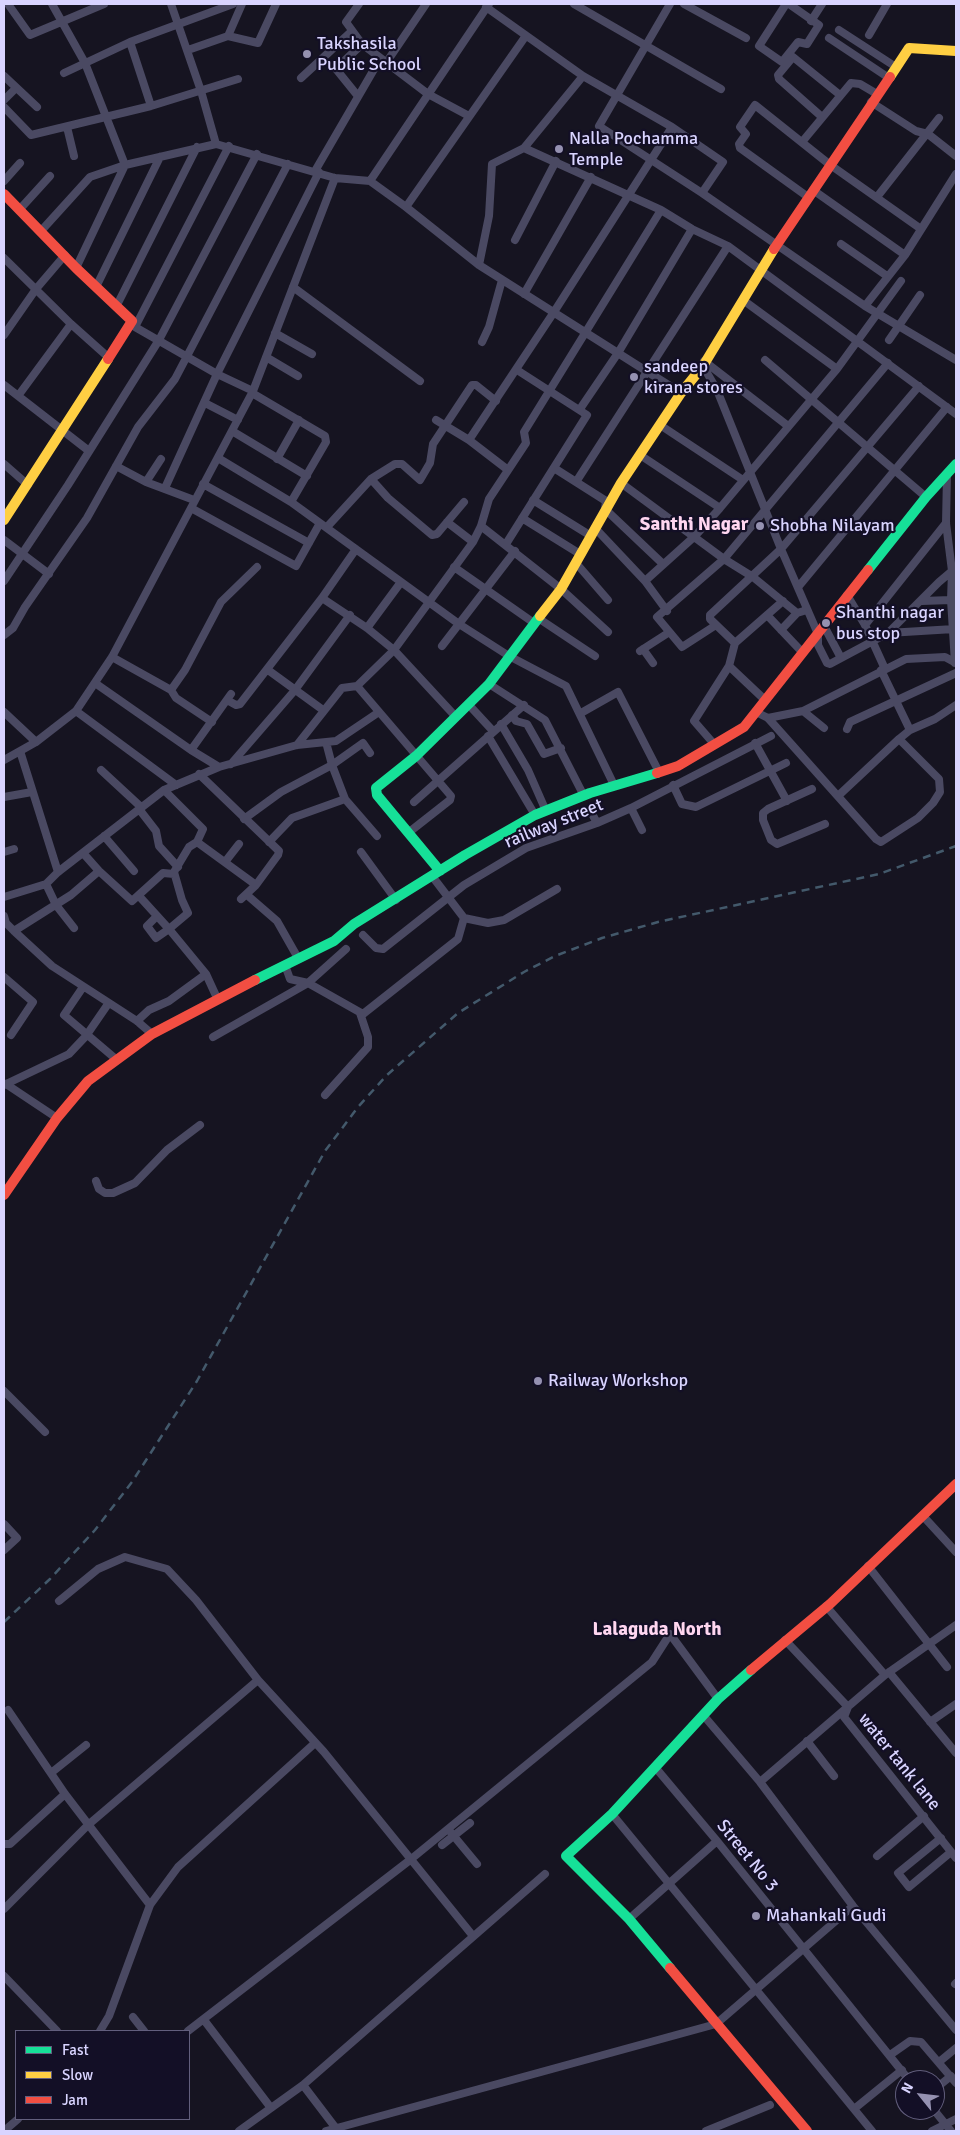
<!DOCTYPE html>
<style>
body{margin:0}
#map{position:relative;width:960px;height:2135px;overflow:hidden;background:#161421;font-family:Signika,sans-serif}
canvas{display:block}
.frame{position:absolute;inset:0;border:5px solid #d9d4ff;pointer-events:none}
.legend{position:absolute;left:15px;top:2030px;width:175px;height:90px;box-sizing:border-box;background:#130f26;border:1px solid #625e7d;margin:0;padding:6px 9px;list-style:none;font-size:15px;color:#d9d4ff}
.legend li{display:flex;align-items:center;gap:10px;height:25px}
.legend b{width:25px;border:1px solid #625e7d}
.north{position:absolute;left:895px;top:2070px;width:50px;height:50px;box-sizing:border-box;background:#130f26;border:1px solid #625e7d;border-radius:50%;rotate:299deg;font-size:14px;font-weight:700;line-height:20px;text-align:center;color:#d9d4ff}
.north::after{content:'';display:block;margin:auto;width:18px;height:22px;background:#9591b1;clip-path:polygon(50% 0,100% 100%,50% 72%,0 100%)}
</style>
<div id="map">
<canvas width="960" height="2135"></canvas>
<div class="frame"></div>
<ul class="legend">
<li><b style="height:6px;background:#16e098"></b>Fast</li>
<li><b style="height:6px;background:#ffcf43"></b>Slow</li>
<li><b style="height:6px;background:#f24e42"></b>Jam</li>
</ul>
<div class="north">N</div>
</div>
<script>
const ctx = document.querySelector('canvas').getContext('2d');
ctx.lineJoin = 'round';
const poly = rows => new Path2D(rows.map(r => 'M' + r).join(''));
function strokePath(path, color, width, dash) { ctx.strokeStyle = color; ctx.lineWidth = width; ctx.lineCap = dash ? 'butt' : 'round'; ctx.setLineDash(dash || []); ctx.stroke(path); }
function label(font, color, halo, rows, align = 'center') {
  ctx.font = font + ' Signika,sans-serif'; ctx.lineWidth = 4.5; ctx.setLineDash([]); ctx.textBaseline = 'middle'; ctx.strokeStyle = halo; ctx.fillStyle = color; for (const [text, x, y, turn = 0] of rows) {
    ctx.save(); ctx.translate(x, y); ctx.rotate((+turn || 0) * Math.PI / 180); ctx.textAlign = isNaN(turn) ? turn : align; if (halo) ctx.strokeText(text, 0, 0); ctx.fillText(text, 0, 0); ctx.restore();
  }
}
const street = poly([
 [8,4,30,35,104,4],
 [52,4,85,63,125,165,76,268],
 [171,4,201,91,216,144],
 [359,4,346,22,362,44,428,94,469,116],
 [574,4,721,89],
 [670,4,599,126,702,193,865,306,956,360],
 [684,4,746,38],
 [786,4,759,46,782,62,798,42,807,44,819,25,789,4],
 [486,7,583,76,672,127,723,162,702,193],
 [811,21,822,4],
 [839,30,896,67],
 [869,35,887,4],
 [228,36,242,4],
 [829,38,889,78],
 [130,42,151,106],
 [188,50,228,36,258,43,276,4],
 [386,63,426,4],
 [64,73,130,42,233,4],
 [4,76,37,107],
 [301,78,352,31],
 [357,95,336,69,362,44],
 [4,100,16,88],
 [871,102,916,131,928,134,956,156],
 [4,107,31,135,151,106,238,79],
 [822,117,779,79,778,75,793,57,840,95],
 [67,127,74,156],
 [802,142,851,83,860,84,877,94],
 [524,148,661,210,692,229,728,246,956,414],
 [315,171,380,59],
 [4,181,20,163],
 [370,181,489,4],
 [813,190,905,255],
 [808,197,740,148,739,144,746,134,740,127,755,105,829,164,921,229],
 [877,197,939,118],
 [406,207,525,37],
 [20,209,50,176],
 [41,231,90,177,125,165,216,144,335,178,370,181,406,207,479,265,681,393],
 [515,240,556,161],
 [841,244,887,276],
 [4,258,71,324,108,357],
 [479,265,489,216,492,164,524,148,583,76],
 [96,287,160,157],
 [293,287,420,381],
 [524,294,591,177],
 [743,300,837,369],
 [117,305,197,147],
 [865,306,905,255,956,174],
 [134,323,135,327,217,374,253,391],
 [135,327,229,146],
 [275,333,312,354],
 [4,335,36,289,65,255],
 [889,340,920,295],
 [482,342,489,327,502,280],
 [266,357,298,376],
 [765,360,926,497],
 [704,361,788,426],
 [703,366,717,390,781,549,818,634,818,645,827,663,830,664,888,633,939,582,952,571,956,571],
 [4,385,89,451],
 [252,393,325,436,326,442,291,502],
 [18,396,71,324],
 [205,403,238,420],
 [580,409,618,353,692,229],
 [436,420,469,440,508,470],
 [660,425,743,480],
 [232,431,307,476],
 [469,440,554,312,672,127],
 [640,455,720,508],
 [218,458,291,502,459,624,509,656,566,686,614,785],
 [277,459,299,420],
 [4,464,28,485],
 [116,466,146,482,194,500],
 [554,468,606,501,605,509,663,564],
 [947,475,946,523,952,571,951,600,955,663],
 [371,479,388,498,432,535,437,534,464,502],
 [146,482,161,459],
 [576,482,728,246],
 [621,483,724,559,753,577,797,613,807,610],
 [203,484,309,543],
 [165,488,217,374,319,172],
 [533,500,591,536],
 [191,508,296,566,320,523],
 [522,518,580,554],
 [447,522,473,542],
 [481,526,561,589,608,632],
 [327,527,371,479,395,464,402,464,420,480,430,463,433,444,472,385,476,385,496,401],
 [595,528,645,581,667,611],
 [4,540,49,574],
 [506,544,587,415,517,370],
 [576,563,608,600],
 [454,567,534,623],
 [4,581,68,485,159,340,257,154],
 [645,581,695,536,720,508,837,369,901,281],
 [799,586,947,407],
 [847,595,865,625,885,669],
 [322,598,367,628,394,650,456,717],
 [922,601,951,600],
 [767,615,803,653],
 [538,618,595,656],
 [716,625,682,647,657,617,724,559,888,363],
 [865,625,946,523],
 [824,626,841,658],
 [367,628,401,582],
 [781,630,797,613],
 [888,633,954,629],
 [4,635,13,628,25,607,87,518,138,427,175,379,288,164],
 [735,643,710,619,710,615,781,549,919,386],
 [442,646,515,551],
 [643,649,653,663],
 [640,651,668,633],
 [112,657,171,690,176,698,212,722],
 [729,666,765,700],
 [268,670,323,710],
 [881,670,910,730,935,719,956,705],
 [95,683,191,750,219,767],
 [489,684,545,720,584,796],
 [357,686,451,796,450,800,408,833],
 [171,690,185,670,221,602,257,567],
 [227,700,236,705,240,704,322,598,356,549],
 [469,705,493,731],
 [76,711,176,785],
 [803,711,824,728],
 [4,712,36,742],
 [756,712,768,718,876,839,881,842,918,818,933,803,940,792,939,779,899,739,910,730],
 [581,713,618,692,659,772],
 [512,715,516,721,527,724,544,754,561,748],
 [768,718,803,711,906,659,945,657,956,663],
 [501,724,528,770,546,811],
 [847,729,850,722,956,673],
 [488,736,535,815],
 [326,742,332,765,345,799,377,836],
 [755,743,787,801],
 [714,744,694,721,729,666,735,643,783,601],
 [297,745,342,688,357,686,394,650,473,542,481,526,489,499,526,443,524,432,661,210],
 [191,750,231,694],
 [20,751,58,872],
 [4,760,36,742,76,711,112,657,253,391,335,178],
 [231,764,295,690,350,615],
 [101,770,141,807],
 [199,774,279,851,278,855,256,885,241,899],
 [673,785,682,804,696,807,786,763],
 [812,789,768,809,763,813,763,820,771,840,777,844,825,824],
 [164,790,203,829,197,842,189,847,174,872,182,900,188,913,169,929,206,974],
 [838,796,899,739],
 [4,797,32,792],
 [414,802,524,705],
 [631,808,642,830],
 [139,809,156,831,159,846,178,867],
 [590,810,597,823],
 [244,819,281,792,332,765,363,743,370,753],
 [104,836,134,871],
 [197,842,256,885],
 [269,842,292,818,345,799],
 [4,852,14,849],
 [361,852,396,900],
 [83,853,99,871,132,901,163,873,174,874],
 [225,862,239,844],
 [432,876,464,918,488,923,504,920,557,889],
 [46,884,56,905,74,928],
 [247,895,277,921,298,958],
 [139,896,169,929,156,938,147,926,157,916],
 [4,897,46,884,58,872,164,790,219,767,297,745,336,741,379,712],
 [4,916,6,923,14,931,52,966,137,1021,152,1034],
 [14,931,71,895,99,871],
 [363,935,376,948,383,949,464,885,526,848,597,823,631,808,771,736],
 [285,965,290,979,308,983,363,1014,458,939,464,918],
 [4,977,33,1002,11,1035],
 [83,987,64,1015,117,1060],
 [137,1021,149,1010,169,1001,206,974,217,998],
 [213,1037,308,983,346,949],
 [6,1084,57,1118],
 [4,1085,69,1054,86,1036,108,1004],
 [325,1095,368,1047,368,1037,360,1013],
 [96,1181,99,1189,105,1193,113,1193,135,1183,167,1150,200,1125],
 [4,1391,45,1432],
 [923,1516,956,1552],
 [4,1524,17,1538,4,1550],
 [868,1566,947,1667],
 [59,1601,98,1569,125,1557,167,1569,196,1600,258,1680,324,1752,473,1936],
 [826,1606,885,1675],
 [785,1640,848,1707,844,1717,956,1858],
 [889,1672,956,1753],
 [8,1710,65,1794,150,1905],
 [704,1716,760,1782,853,1906,956,2030],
 [930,1722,956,1704],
 [807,1741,834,1776],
 [655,1767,717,1841,909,2080],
 [51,1773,86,1745],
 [760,1782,885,1675,956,1625],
 [612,1814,872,2131],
 [448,1829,477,1864],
 [941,1838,898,1873,909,1887,951,1852],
 [4,1844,10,1844,65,1794],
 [442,1845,470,1823],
 [877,1856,924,1816],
 [4,1909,88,1825,258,1680],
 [629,1919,717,1841],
 [4,1976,57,2031],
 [955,1984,956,1983],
 [133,2017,144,2031],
 [204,2020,271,2108],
 [100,2031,109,2016,150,1905,178,1867,315,1743],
 [188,2031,410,1860,652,1662,670,1634,718,1699],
 [890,2055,910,2041,921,2042,956,2083],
 [939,2062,956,2048],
 [303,2085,338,2131],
 [935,2089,951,2076],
 [854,2109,902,2070],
 [934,2110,951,2131],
 [4,2131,18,2119],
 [239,2131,303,2085,545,1874],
 [326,2131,716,2024,853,1906],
 [706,2131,770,2105],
 [932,2131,956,2119]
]);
const fast = poly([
 [868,570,926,497,956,464],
 [440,871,377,795,376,788,416,756,489,684,540,616],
 [255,980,334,941,354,924,465,855,535,815,590,793,657,773],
 [670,1968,629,1919,566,1856,612,1814,718,1699,751,1670]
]);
const slow = poly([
 [890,77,909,48,956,51],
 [4,520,108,359],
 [540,616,561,589,621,483,681,393,703,366,774,249]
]);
const jam = poly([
 [4,194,76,268,132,321,108,359],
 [774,249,890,77],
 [657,773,678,766,744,727,868,570],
 [4,1195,57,1118,88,1081,152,1034,255,980],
 [751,1670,830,1604,956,1484],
 [670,1968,807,2131]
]);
const rail = poly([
 [4,1622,50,1579,95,1530,132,1482,197,1381,325,1151,358,1107,387,1075,458,1013,524,972,555,956,602,938,658,922,879,874,956,846]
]);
const markers = [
 [307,54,5,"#9591b1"],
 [559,149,5,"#9591b1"],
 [634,377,5,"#9591b1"],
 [760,526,5,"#9591b1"],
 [826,623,5,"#9591b1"],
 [538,1381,5,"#9591b1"],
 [756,1916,5,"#9591b1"]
];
const poiNames = [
 ["Takshasila",317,44],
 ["Public School",317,65],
 ["Nalla Pochamma",569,139],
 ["Temple",569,160],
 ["sandeep",644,367],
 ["kirana stores",644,388],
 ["Shobha Nilayam",770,526],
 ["Shanthi nagar",836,613],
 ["bus stop",836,634],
 ["Railway Workshop",548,1381],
 ["Mahankali Gudi",766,1916]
];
const streetNames = [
 ["railway street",554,824,-22],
 ["water tank lane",899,1762,51],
 ["Street No 3",747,1856,51]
];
const neighbourhoodNames = [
 ["Santhi Nagar",694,525],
 ["Lalaguda North",657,1630]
];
strokePath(street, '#4a4962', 8);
strokePath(fast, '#16e098', 10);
strokePath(slow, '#ffcf43', 10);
strokePath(jam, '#f24e42', 10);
strokePath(rail, '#43596b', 2.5, [8, 6]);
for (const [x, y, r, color] of markers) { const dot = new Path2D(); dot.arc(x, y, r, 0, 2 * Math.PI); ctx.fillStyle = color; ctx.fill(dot); strokePath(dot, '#130f26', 2); }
label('18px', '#d9d4ff', '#130f26', poiNames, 'left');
label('18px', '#d9d4ff', '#130f26', streetNames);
label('bold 19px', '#ffd6f0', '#130f26', neighbourhoodNames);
</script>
